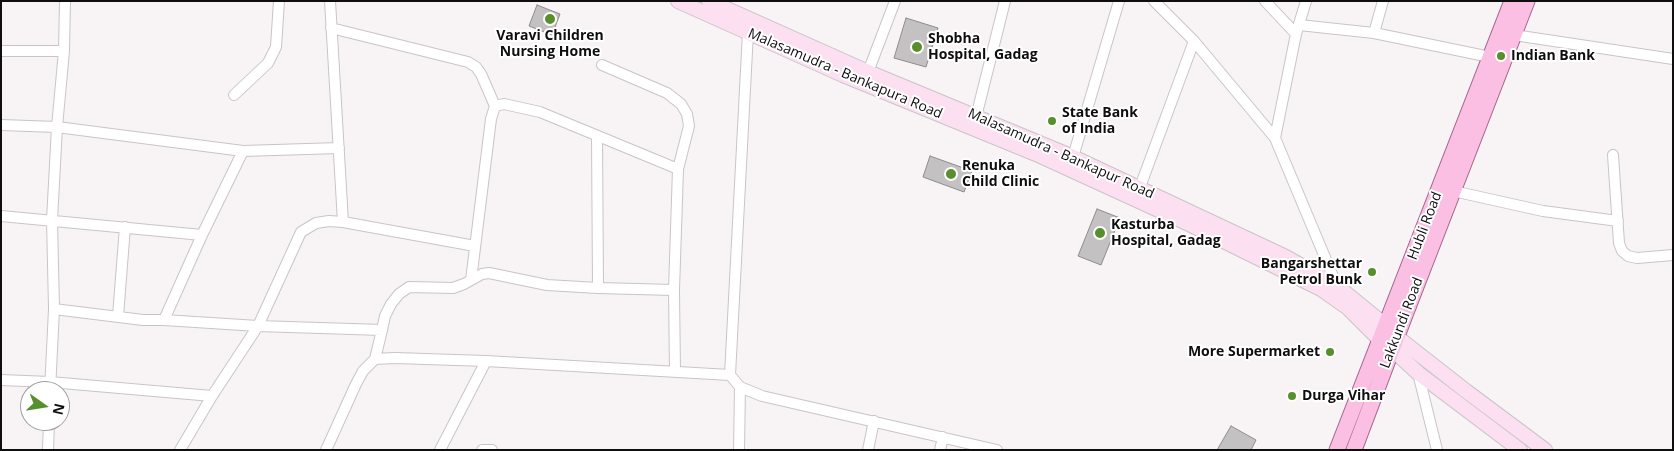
<!DOCTYPE html>
<style>
body{margin:0}
#map{position:relative;width:1674px;height:451px;overflow:hidden;background:#f8f4f6;font-family:"Open Sans",sans-serif}
canvas{display:block}
.frame{position:absolute;inset:0;border:2px solid #0f0e0e;pointer-events:none}
.north{position:absolute;left:20px;top:381px;width:50px;height:50px;box-sizing:border-box;background:#fff;border:1px solid #9f9f9f;border-radius:50%;rotate:103deg;font-size:14px;font-weight:700;line-height:20px;text-align:center;color:#0f0e0e}
.north::after{content:'';display:block;margin:auto;width:18px;height:22px;background:#578f2c;clip-path:polygon(50% 0,100% 100%,50% 72%,0 100%)}
</style>
<div id="map">
<canvas width="1674" height="451"></canvas>
<div class="frame"></div>
<div class="north">N</div>
</div>
<script>
const ctx = document.querySelector('canvas').getContext('2d');
ctx.lineJoin = 'round';
function fillPath(path, color) { ctx.fillStyle = color; ctx.fill(path, 'evenodd'); }
const poly = rows => new Path2D(rows.map(r => 'M' + r).join(''));
function strokePath(path, color, width, dash) { ctx.strokeStyle = color; ctx.lineWidth = width; ctx.lineCap = dash ? 'butt' : 'round'; ctx.setLineDash(dash || []); ctx.stroke(path); }
function label(font, color, halo, rows, align = 'center') {
  ctx.font = font + ' "Open Sans",sans-serif'; ctx.lineWidth = 4; ctx.setLineDash([]); ctx.textBaseline = 'middle'; ctx.strokeStyle = halo; ctx.fillStyle = color; for (const [text, x, y, turn = 0] of rows) {
    ctx.save(); ctx.translate(x, y); ctx.rotate((+turn || 0) * Math.PI / 180); ctx.textAlign = isNaN(turn) ? turn : align; if (halo) ctx.strokeText(text, 0, 0); ctx.fillText(text, 0, 0); ctx.restore();
  }
}
const building = poly([
 [537,5,560,14,552,35,529,26,537,5],
 [906,18,938,28,926,67,894,58,906,18],
 [930,156,972,171,964,192,923,177,930,156],
 [1097,209,1120,218,1101,265,1078,256,1097,209],
 [1231,426,1256,440,1251,450,1217,450,1231,426]
]);
const minor = poly([
 [330,1,343,222],
 [1154,1,1194,41,1275,138,1337,286],
 [1265,1,1296,34],
 [1299,25,1374,33,1490,57],
 [331,28,468,62,476,67,481,74,495,106,491,119,471,280],
 [748,32,730,375,740,387,762,396,997,450],
 [1374,33,1383,1],
 [1514,35,1673,59],
 [1,51,64,51],
 [602,65,667,93,681,104,687,114,689,126,678,169,674,290,675,372],
 [868,72,895,1],
 [234,95,268,63,276,47,279,1],
 [495,106,504,104,540,112,678,169],
 [976,117,1005,1],
 [1,125,57,127,243,151,339,148],
 [597,136,598,288],
 [1275,138,1296,34,1306,1],
 [1613,155,1619,243,1622,251,1628,256,1637,258,1673,255],
 [1073,157,1119,1],
 [1140,187,1194,41],
 [1453,191,1543,211,1618,221],
 [1,216,202,235],
 [54,309,143,320,164,320,258,326,301,232,316,223,329,221,343,222,475,246],
 [118,316,125,227],
 [164,320,202,235,243,151],
 [382,330,385,316,391,304,399,294,409,287,453,288,464,284,482,274,489,273,547,285,598,288,674,290],
 [1418,373,1437,450],
 [1,380,50,382,212,396],
 [50,391,54,309,52,220,57,127,64,51,65,1],
 [48,450,49,421],
 [180,450,212,396,258,326,382,330,375,359],
 [326,450,356,384,363,371,375,359,395,358,486,361,730,375],
 [440,450,486,361],
 [482,450,492,450],
 [739,450,740,387],
 [868,450,874,421],
 [940,450,943,437]
]);
const secondary = poly([
 [678,1,843,75,1036,154,1191,225,1321,289,1348,308,1380,340],
 [709,1,868,72,1073,157,1286,257,1337,286,1386,326],
 [1397,337,1466,391,1545,450],
 [1392,349,1418,373,1520,450]
]);
const primary = poly([
 [1337,450,1512,1],
 [1354,450,1405,315,1527,1]
]);
const markers = [
 [550,19,6,"#578f2c"],
 [917,47,6,"#578f2c"],
 [1501,56,5,"#578f2c"],
 [1052,121,5,"#578f2c"],
 [951,174,6,"#578f2c"],
 [1100,233,6,"#578f2c"],
 [1372,272,5,"#578f2c"],
 [1330,352,5,"#578f2c"],
 [1292,396,5,"#578f2c"]
];
const poiNames = [
 ["Varavi Children",550,36,"center"],
 ["Nursing Home",550,52,"center"],
 ["Shobha",928,39],
 ["Hospital, Gadag",928,55],
 ["Indian Bank",1511,56],
 ["State Bank",1062,113],
 ["of India",1062,129],
 ["Renuka",962,166],
 ["Child Clinic",962,182],
 ["Kasturba",1111,225],
 ["Hospital, Gadag",1111,241],
 ["Bangarshettar",1362,264,"right"],
 ["Petrol Bunk",1362,280,"right"],
 ["More Supermarket",1320,352,"right"],
 ["Durga Vihar",1302,396]
];
const streetNames = [
 ["Malasamudra - Bankapura Road",845,74,23],
 ["Malasamudra - Bankapur Road",1061,154,24],
 ["Hubli Road",1425,226,-69],
 ["Lakkundi Road",1402,323,-69]
];
fillPath(building, '#c4c1c3');
strokePath(building, '#8e8b8c', 1);
strokePath(minor, '#c9c5c7', 12);
strokePath(secondary, '#c9c5c7', 16);
strokePath(primary, '#a5658b', 17);
strokePath(minor, '#fff', 10);
strokePath(secondary, '#fcdff0', 14);
strokePath(primary, '#fabfe2', 15);
for (const [x, y, r, color] of markers) { const dot = new Path2D(); dot.arc(x, y, r, 0, 2 * Math.PI); ctx.fillStyle = color; ctx.fill(dot); strokePath(dot, '#fff', 2); }
label('bold 14px', '#0f0e0e', '#fff', poiNames, 'left');
label('14px', '#0f0e0e', '#fff', streetNames);
</script>
